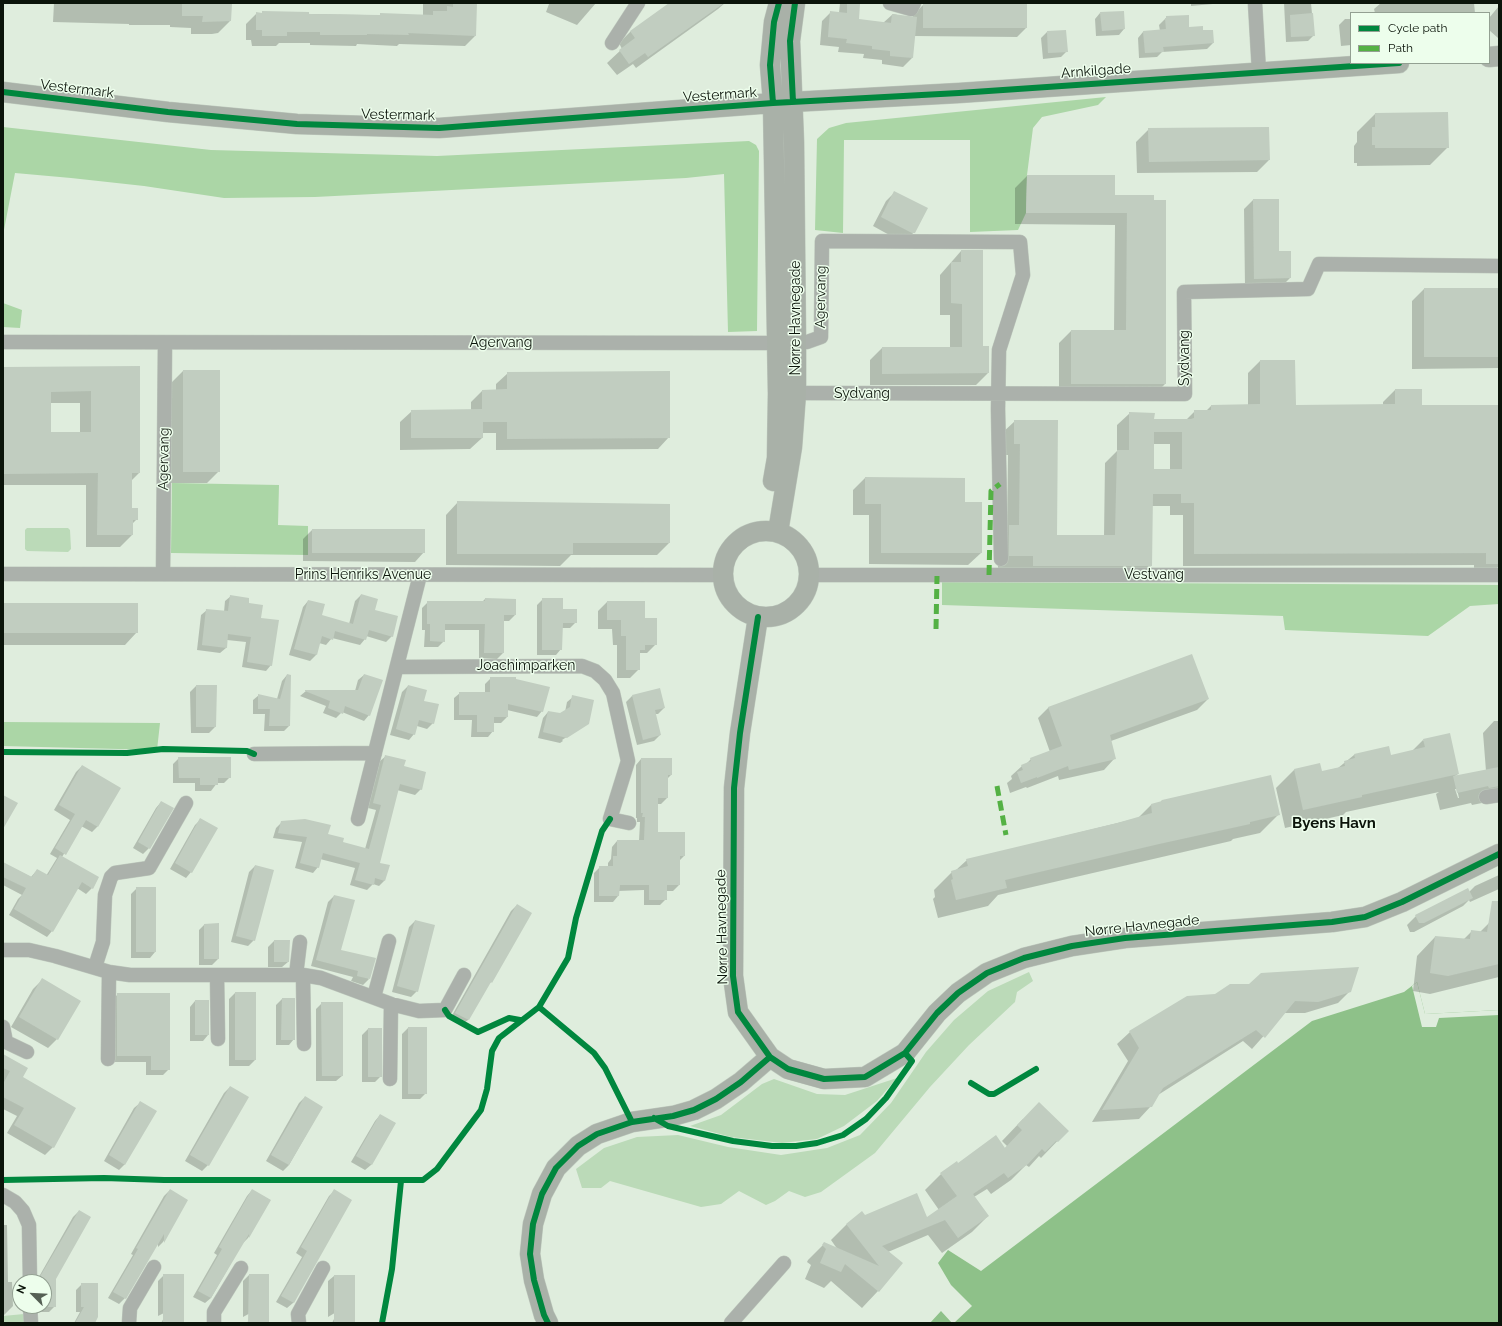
<!DOCTYPE html>
<meta charset="utf-8">
<style>
body{margin:0}
#map{position:relative;width:1502px;height:1326px;overflow:hidden;background:#dfeddd;font-family:Raleway,sans-serif}
canvas{display:block}
.frame{position:absolute;inset:0;border:4px solid #0b140a;pointer-events:none}
.legend{position:absolute;left:1350px;top:12px;width:140px;height:52px;box-sizing:border-box;background:#edfeec;border:1px solid #93a092;margin:0;padding:5px 7px;list-style:none;font-size:12px;color:#0b140a}
.legend li{display:flex;align-items:center;gap:8px;height:20px}
.legend b{width:20px;border:1px solid #93a092}
.north{position:absolute;left:12px;top:1274px;width:40px;height:40px;box-sizing:border-box;background:#edfeec;border:1px solid #93a092;border-radius:50%;rotate:294deg;font-size:11px;font-weight:700;line-height:16px;text-align:center;color:#0b140a}
.north::after{content:'';display:block;margin:auto;width:14px;height:18px;background:#556054;clip-path:polygon(50% 0,100% 100%,50% 72%,0 100%)}
</style>
<div id="map">
<canvas width="1502" height="1326"></canvas>
<div class="frame"></div>
<ul class="legend">
<li><b style="height:5px;background:#00873e"></b>Cycle path</li>
<li><b style="height:5px;background:#54b144"></b>Path</li>
</ul>
<div class="north">N</div>
</div>
<script>
const ctx = document.querySelector('canvas').getContext('2d');
ctx.lineJoin = 'round';
function fillPath(path, color) { ctx.fillStyle = color; ctx.fill(path, 'evenodd'); }
const poly = rows => new Path2D(rows.map(r => 'M' + r).join(''));
function strokePath(path, color, width, dash) { ctx.strokeStyle = color; ctx.lineWidth = width; ctx.lineCap = dash ? 'butt' : 'round'; ctx.setLineDash(dash || []); ctx.stroke(path); }
function label(font, color, halo, rows, align = 'center') {
  ctx.font = font + ' Raleway,sans-serif'; ctx.lineWidth = 3; ctx.setLineDash([]); ctx.textBaseline = 'middle'; ctx.strokeStyle = halo; ctx.fillStyle = color; for (const [text, x, y, turn = 0] of rows) {
    ctx.save(); ctx.translate(x, y); ctx.rotate((+turn || 0) * Math.PI / 180); ctx.textAlign = isNaN(turn) ? turn : align; if (halo) ctx.strokeText(text, 0, 0); ctx.fillText(text, 0, 0); ctx.restore();
  }
}
const green = poly([
 [27,528,68,528,70,530,71,549,68,552,27,551,25,549,25,530],
 [1029,972,1033,981,1017,992,1015,1002,969,1045,930,1087,875,1153,821,1192,805,1197,789,1191,775,1201,766,1205,739,1191,721,1204,701,1207,610,1181,601,1188,582,1188,576,1169,604,1148,637,1137,678,1135,728,1147,781,1155,827,1148,860,1135,891,1103,926,1052,954,1020,988,991],
 [897,1078,877,1101,844,1126,817,1139,782,1143,731,1137,690,1126,721,1115,762,1084,774,1079,817,1094,845,1095],
 [24,1314,24,1323,3,1323,3,1316]
]);
const forest = poly([
 [1106,97,1098,105,1042,117,1033,128,1027,175,1026,213,1018,230,970,232,970,140,844,140,843,233,815,230,817,139,829,128,846,123],
 [3,127,211,150,437,156,749,141,756,145,759,151,757,331,728,332,724,174,686,178,315,197,224,198,144,186,71,178,15,173,3,235],
 [3,303,22,310,20,328,3,327],
 [172,483,279,485,278,525,308,526,308,555,171,553],
 [942,582,1499,585,1499,604,1470,606,1428,636,1285,630,1283,616,942,605],
 [3,722,160,723,157,750,3,746]
]);
const water = poly([
 [1417,982,1425,1014,1499,1010,1499,1323,954,1323,972,1306,951,1285,938,1263,948,1250,981,1271,1312,1021,1404,992],
 [941,1311,952,1323,930,1323]
]);
const pier = poly([
 [1417,982,1425,1014,1499,1010,1499,1015,1439,1018,1436,1027,1422,1027,1412,986]
]);
const shadow = poly([
 [54,3,231,3,230,21,218,33,212,34,191,34,191,28,170,27,170,25,129,25,129,24,53,22],
 [423,3,476,3,475,36,465,46,399,44,397,46,357,44,356,46,310,45,310,43,279,43,276,46,252,46,251,40,246,40,246,24,257,13,423,16],
 [547,3,596,3,577,25,546,12,549,4],
 [671,3,725,3,718,9,636,68,633,64,617,75,607,63,622,49,619,43,631,31],
 [840,3,859,3,858,20,883,23,893,14,912,18,914,14,923,5,1026,5,1026,28,1017,37,914,36,912,58,903,67,882,64,882,60,863,58,864,54,838,52,839,47,820,45,822,21,831,12,839,13],
 [1191,3,1214,3,1213,4,1191,6],
 [1284,3,1311,3,1314,35,1308,41,1286,42],
 [1381,3,1474,3,1475,13,1375,13,1374,9],
 [1499,6,1499,37,1498,38,1489,30,1489,18],
 [1100,13,1124,29,1119,35,1096,36,1095,19],
 [1167,17,1188,28,1203,31,1213,43,1207,49,1162,52,1157,57,1139,58,1138,38,1143,32,1160,31,1159,25],
 [1345,19,1351,19,1351,45,1341,46,1339,25],
 [1047,32,1067,51,1061,57,1043,59,1041,38],
 [1375,114,1448,147,1430,165,1357,166,1357,163,1354,163,1354,146,1357,142,1357,132],
 [1149,129,1269,160,1257,172,1137,173,1136,142],
 [1027,176,1114,196,1153,196,1165,384,1153,396,1059,396,1059,343,1071,331,1114,331,1115,225,1015,224,1015,188],
 [895,192,914,232,905,242,902,242,873,226,886,201],
 [1253,200,1278,200,1278,252,1290,278,1281,287,1245,287,1244,209],
 [961,251,982,347,988,347,988,373,976,385,870,385,870,360,882,348,950,348,950,315,940,315,940,275],
 [1424,289,1499,289,1499,368,1412,369,1412,301],
 [1260,361,1295,406,1383,406,1383,402,1395,390,1421,406,1499,405,1499,566,1489,576,1474,576,1474,565,1183,566,1183,515,1170,515,1170,506,1152,506,1151,566,1139,578,1021,568,998,568,997,538,1007,528,1008,455,1002,455,1002,433,1015,421,1056,536,1104,536,1105,463,1117,451,1117,425,1130,413,1153,420,1186,420,1195,411,1206,411,1211,406,1248,405,1248,373],
 [1153,444,1170,444,1170,470,1153,470],
 [139,367,139,473,131,481,131,509,137,519,132,524,132,535,120,547,86,547,86,485,3,485,3,368],
 [50,403,80,403,80,433,50,433],
 [183,371,219,471,207,483,171,483,171,383],
 [508,373,669,437,658,449,496,450,496,433,482,433,482,438,470,449,400,450,400,422,412,411,471,411,471,402,482,391,496,391,496,384],
 [865,478,981,553,968,565,869,564,869,515,853,515,853,490],
 [458,502,669,543,657,555,571,555,560,566,446,565,446,515],
 [312,530,424,552,415,562,303,561,303,539],
 [361,595,392,636,386,642,366,636,365,639,360,645,332,638,326,645,319,643,316,655,310,661,289,655,303,607,308,601,320,616,349,624,355,601],
 [231,596,260,618,271,665,266,671,242,667,246,642,227,640,226,648,220,653,197,650,201,615,207,610,224,612,225,601],
 [485,599,515,615,509,621,503,621,503,653,497,659,479,658,479,630,444,630,444,641,438,647,424,647,425,630,422,630,422,608,428,602,482,602],
 [543,599,576,622,570,628,561,628,561,649,556,655,537,655,537,605],
 [607,602,644,619,656,644,647,653,640,653,639,655,639,669,630,678,617,678,617,645,613,645,612,629,598,629,598,611],
 [3,604,137,632,125,645,3,645],
 [287,675,289,726,284,731,264,731,265,714,253,714,253,700,259,695,277,699,282,681],
 [364,675,369,715,364,721,342,712,336,718,323,713,326,706,300,696,306,691,355,691,358,680],
 [491,678,515,680,542,711,537,717,507,710,507,717,501,723,493,723,493,731,488,737,471,737,472,720,454,720,454,698,460,693,485,693,485,684],
 [196,686,215,727,209,733,191,733,190,692],
 [408,686,423,701,433,723,427,729,417,726,414,734,409,740,390,735,402,692],
 [632,696,664,708,658,714,655,714,660,735,654,741,637,745,626,702],
 [573,697,584,726,562,740,563,741,560,743,538,738,543,718,548,712,560,714,565,712,567,702],
 [1208,699,1197,710,1111,741,1114,759,1104,770,1059,780,1058,776,1027,788,1026,787,1010,793,1007,783,1012,779,1011,776,1022,766,1026,764,1031,759,1050,752,1038,718,1049,707],
 [1494,721,1499,721,1499,790,1487,802,1472,805,1471,803,1440,810,1436,794,1439,792,1346,812,1343,815,1285,828,1276,788,1294,770,1321,772,1338,768,1354,755,1390,756,1412,751,1423,740,1458,774,1455,776,1486,771,1483,733],
 [1455,789,1457,789,1459,798,1458,798],
 [386,756,403,767,421,789,415,795,397,790,379,863,385,880,379,886,373,884,367,890,350,885,355,868,320,859,318,867,313,873,295,868,302,842,273,838,276,828,282,822,327,834,342,843,365,849,376,810,368,808,380,761],
 [179,758,230,777,224,783,217,783,211,791,195,791,195,783,173,783,173,764],
 [641,759,671,775,667,779,667,798,661,804,657,804,657,833,684,856,679,861,679,885,673,891,666,891,666,899,660,905,644,905,644,890,618,891,618,896,613,902,594,902,594,873,600,867,608,867,608,863,611,859,612,847,617,841,639,841,640,822,637,822,637,818,636,818,636,765],
 [82,766,119,788,97,827,92,832,81,826,62,857,92,888,86,894,77,888,52,931,47,937,9,915,18,899,22,895,3,885,3,863,31,877,37,870,46,876,57,858,50,854,70,820,54,810,76,772],
 [1162,800,1278,815,1260,833,1233,839,1231,841,998,895,988,906,938,918,933,899,935,897,934,890,952,872,956,870,967,860,1138,818,1151,805,1160,803],
 [161,802,149,848,143,854,133,848,156,808],
 [200,820,191,872,186,878,170,869,195,825],
 [255,866,254,940,248,946,231,942,249,872],
 [1499,875,1499,889,1470,902,1469,900,1463,906,1414,932,1410,932,1407,925,1416,916,1469,892,1475,886],
 [137,888,155,952,150,958,131,958,131,894],
 [334,896,340,950,369,979,363,985,351,981,353,977,311,966,328,902],
 [517,905,491,982,486,987,468,1020,462,1025,450,1019,511,911],
 [415,921,417,991,411,997,392,992,409,927],
 [1489,923,1499,924,1499,977,1430,994,1413,991,1417,956,1435,937,1463,940,1472,931,1480,932],
 [204,925,218,959,212,965,199,965,199,930],
 [274,941,288,962,282,967,268,967,268,947],
 [42,980,57,1039,48,1048,11,1027,33,989],
 [1350,991,1338,1003,1305,1013,1284,1013,1252,1049,1243,1041,1158,1095,1151,1106,1139,1119,1092,1122,1128,1061,1117,1044,1130,1032,1216,995],
 [235,993,255,1060,249,1066,229,1066,229,999],
 [118,994,169,1069,163,1075,146,1075,146,1062,111,1062,112,1000],
 [282,999,294,1039,289,1045,276,1045,276,1005],
 [195,1001,208,1035,203,1041,190,1041,190,1007],
 [322,1003,342,1076,336,1081,316,1081,316,1009],
 [408,1028,426,1093,420,1099,402,1099,402,1034],
 [368,1029,381,1076,375,1082,362,1082,362,1035],
 [3,1055,21,1078,53,1147,45,1155,7,1133,17,1116,3,1109],
 [230,1087,208,1165,202,1171,185,1161,224,1093],
 [305,1097,322,1107,289,1165,283,1171,266,1161,299,1103],
 [140,1103,125,1164,119,1170,104,1161,134,1108],
 [380,1115,395,1123,371,1165,365,1170,351,1162,375,1121],
 [1023,1119,1067,1131,1041,1158,1039,1156,1029,1167,1026,1165,1011,1180,991,1194,987,1189,974,1197,988,1216,972,1232,942,1253,928,1235,888,1252,902,1263,878,1291,862,1308,831,1281,824,1288,805,1279,811,1265,807,1262,808,1260,824,1244,838,1250,831,1240,847,1224,865,1216,927,1219,939,1210,925,1190,941,1174,958,1164,1004,1149,1007,1146,1002,1141],
 [170,1190,187,1200,163,1242,158,1247,158,1242,125,1298,119,1304,108,1298,133,1255,131,1254,164,1196],
 [252,1190,270,1200,248,1238,242,1244,211,1298,205,1303,193,1297,217,1255,214,1253,247,1196],
 [334,1191,351,1200,293,1303,287,1308,276,1302,302,1257,296,1253,329,1196],
 [79,1211,55,1278,55,1306,49,1312,36,1312,36,1306,44,1306,44,1282,36,1282,73,1217],
 [3,1225,7,1225,8,1282,12,1282,13,1306,3,1316],
 [164,1275,183,1323,161,1323,168,1311,158,1316,158,1281],
 [249,1275,268,1323,247,1323,254,1311,243,1317,243,1281],
 [334,1276,354,1323,332,1323,338,1311,328,1317,328,1281],
 [82,1284,93,1323,74,1323,80,1312,76,1312,76,1290]
]);
const building = poly([
 [182,3,232,4,231,21,202,22,203,16,182,16],
 [453,3,477,3,476,36,408,33,409,35,367,34,367,35,320,35,320,32,287,32,287,36,262,36,262,30,256,30,256,12,262,13,262,11,309,12,309,14,380,15,380,13,433,15,433,11,447,11,447,6,453,7],
 [669,3,724,3,648,57,645,53,629,64,619,50,635,38,630,31],
 [847,3,860,4,859,19,891,23,892,14,917,17,913,58,890,56,890,51,872,49,872,46,846,43,847,39,828,37,830,11,847,13],
 [923,4,1027,4,1027,28,923,28],
 [1124,11,1125,29,1102,31,1100,12],
 [1313,13,1315,36,1291,37,1290,15],
 [1189,15,1189,27,1203,26,1203,30,1213,30,1214,43,1163,47,1164,52,1145,53,1143,31,1166,29,1165,18,1166,18,1166,16],
 [1066,30,1068,52,1048,53,1047,31],
 [1448,112,1449,148,1375,148,1375,145,1372,145,1372,127,1375,127,1375,113],
 [1269,127,1270,160,1149,162,1148,128],
 [1027,175,1115,175,1115,195,1154,195,1154,200,1166,200,1166,384,1071,384,1071,330,1126,330,1127,213,1026,213],
 [894,191,928,208,915,233,912,233,881,217],
 [1253,199,1279,199,1279,251,1291,251,1291,278,1254,279],
 [961,250,983,250,983,346,989,346,989,373,882,374,882,347,962,347,962,304,951,303,951,262,961,262],
 [1424,288,1499,288,1499,357,1424,357],
 [1260,360,1295,360,1296,405,1395,404,1395,389,1422,389,1422,405,1499,405,1499,564,1486,564,1486,553,1194,554,1194,503,1181,503,1181,494,1153,494,1152,566,1033,566,1033,556,1009,556,1009,525,1019,525,1020,444,1014,444,1014,420,1058,420,1057,535,1115,535,1117,450,1129,450,1129,412,1155,413,1154,419,1191,419,1194,418,1194,410,1211,410,1211,405,1260,404],
 [1154,432,1182,432,1182,469,1154,469],
 [140,366,140,473,132,473,132,508,138,508,138,520,133,520,133,535,97,535,98,473,3,474,3,367],
 [91,391,91,432,51,432,51,392],
 [183,370,220,370,220,472,183,472],
 [670,371,670,438,507,439,507,422,483,422,483,438,411,438,411,410,482,409,482,390,507,389,507,372],
 [865,477,965,478,965,502,982,502,982,553,881,553,881,504,865,504],
 [457,501,670,504,670,543,573,543,573,554,457,554],
 [312,529,425,529,425,553,312,553],
 [361,594,378,599,375,610,398,616,393,637,369,630,366,640,335,631,333,640,322,636,317,655,294,649,308,600,325,604,322,615,353,624],
 [230,595,249,598,249,603,263,605,261,618,279,620,272,666,247,662,251,637,228,634,227,648,202,645,206,609,228,611],
 [485,598,516,599,516,615,504,615,504,653,484,653,485,624,445,624,445,642,430,641,430,624,427,624,427,601,485,601],
 [542,598,563,598,563,609,577,609,577,623,563,623,562,650,542,650],
 [607,601,645,601,645,618,657,618,657,645,645,645,645,650,640,650,640,670,626,670,626,636,621,636,621,620,607,620],
 [3,603,138,603,138,633,3,633],
 [1192,654,1209,699,1110,735,1116,759,1069,770,1068,766,1037,778,1037,777,1021,783,1017,772,1023,770,1021,765,1031,761,1030,758,1062,746,1048,707],
 [287,674,291,675,290,726,269,726,270,709,258,709,258,694,280,699],
 [364,674,383,680,370,716,345,706,343,714,328,708,330,701,305,691,305,690,358,690],
 [490,677,516,677,516,679,550,687,543,712,508,704,508,717,494,717,494,732,477,732,477,715,459,715,459,692,490,692],
 [196,685,217,685,216,727,196,727],
 [408,685,427,690,424,701,439,704,434,724,419,720,415,735,396,729],
 [660,688,665,708,655,710,661,735,643,740,632,695],
 [572,695,594,700,589,724,567,738,543,732,548,711,560,713,570,707],
 [1450,733,1459,774,1362,795,1362,797,1303,810,1294,769,1320,763,1322,771,1345,766,1344,761,1355,758,1354,754,1389,746,1391,755,1425,747,1423,739],
 [385,755,406,760,404,766,426,772,422,790,400,784,380,863,390,865,385,881,375,878,374,885,355,880,360,863,323,853,319,868,300,863,307,837,278,833,281,821,305,819,331,825,328,834,344,838,343,842,369,849,381,805,373,803],
 [178,757,231,757,231,778,218,778,218,785,200,785,200,778,179,778],
 [641,758,672,758,672,775,668,775,668,798,658,798,658,832,685,832,685,856,680,856,680,885,667,885,667,900,649,900,649,885,620,885,619,896,599,896,599,866,613,866,613,856,617,856,617,840,644,840,645,817,642,817,643,813,641,813],
 [82,765,121,788,98,827,86,820,66,855,55,848,75,814,59,805],
 [1499,767,1499,786,1489,788,1488,786,1457,793,1453,776],
 [1271,775,1280,815,1250,822,1250,824,1159,844,1005,880,1007,888,956,900,951,880,953,879,951,871,968,866,966,859,1117,823,1152,813,1151,804,1162,801,1162,800],
 [3,795,18,803,3,829],
 [161,801,174,808,150,849,138,842],
 [200,818,218,828,192,873,175,863],
 [60,855,99,877,93,889,82,882,53,932,14,909,26,888,3,877,3,862,32,877,37,869,48,875],
 [255,865,274,870,255,941,236,936],
 [136,887,156,887,156,952,136,952],
 [1468,888,1473,898,1424,923,1419,923,1415,915],
 [334,895,355,900,341,950,376,958,370,979,357,976,358,971,316,960],
 [1492,901,1499,901,1499,964,1448,976,1430,973,1435,936,1470,939,1471,930,1487,932],
 [517,904,532,913,492,983,491,982,469,1020,455,1013],
 [415,920,435,925,418,992,397,986],
 [219,923,219,959,204,959,204,924],
 [274,940,290,940,289,962,274,962],
 [1359,967,1351,992,1318,1002,1295,1001,1265,1038,1256,1030,1163,1088,1152,1107,1102,1110,1139,1048,1129,1031,1187,996,1215,994,1230,984,1249,984,1261,973],
 [42,978,81,1001,58,1040,19,1017],
 [235,992,256,992,256,1060,235,1060],
 [117,993,170,993,170,1070,151,1070,151,1056,117,1056],
 [282,998,295,998,295,1040,281,1040],
 [195,1000,209,1000,209,1035,195,1035],
 [321,1002,343,1002,343,1076,322,1076],
 [408,1027,427,1027,427,1094,408,1094],
 [368,1028,382,1028,382,1077,368,1077],
 [3,1054,28,1068,23,1077,76,1108,54,1148,14,1125,24,1108,3,1097,3,1084,10,1071,3,1068],
 [230,1086,249,1097,209,1166,190,1155],
 [305,1096,323,1107,289,1165,271,1155],
 [140,1101,157,1111,125,1165,109,1155],
 [1039,1102,1069,1131,1058,1142,1056,1141,1045,1152,1042,1149,1028,1164,1008,1178,1004,1173,973,1194,989,1216,958,1238,945,1220,882,1246,903,1263,879,1292,845,1264,841,1272,820,1263,826,1249,822,1245,824,1242,879,1266,846,1224,862,1211,865,1215,917,1193,927,1217,957,1196,940,1173,957,1161,958,1163,996,1135,1005,1148,1022,1130,1017,1125],
 [380,1114,396,1123,372,1165,356,1156],
 [170,1189,188,1200,164,1243,164,1234,126,1299,113,1292,138,1249,136,1248],
 [252,1189,271,1200,249,1238,249,1234,211,1298,198,1291,222,1249,219,1247],
 [334,1189,352,1200,294,1303,281,1296,307,1251,301,1247],
 [79,1210,91,1217,56,1279,56,1307,44,1307,44,1282,38,1282,38,1280],
 [163,1274,184,1274,184,1323,163,1323],
 [249,1274,269,1274,269,1323,248,1323],
 [334,1275,355,1275,355,1323,334,1323],
 [81,1283,98,1283,98,1317,95,1323,75,1323,84,1307,81,1307]
]);
const street = poly([
 [890,3,911,9,914,3],
 [1255,3,1259,72],
 [612,43,638,3],
 [3,342,777,343,807,342,821,337,822,241,1020,242,1023,275,999,350,998,409,1001,559],
 [788,393,1185,394,1184,292,1308,289,1319,264,1499,266],
 [3,574,723,575],
 [163,574,165,343],
 [810,575,1499,575],
 [397,667,582,666,595,671,605,680,613,693,628,761,610,819,629,823],
 [254,754,375,753],
 [1486,797,1499,795],
 [358,819,420,575],
 [3,950,29,950,55,956,109,972,130,975,303,975,321,978,391,1004,419,1011,445,1010,464,975],
 [95,967,103,942,105,895,111,877,115,873,149,868,186,803],
 [217,975,218,1039],
 [296,975,300,942],
 [303,975,304,1044],
 [374,997,389,941],
 [3,1027,6,1042,27,1052],
 [108,1059,109,972],
 [390,1079,391,1004],
 [3,1195,15,1202,23,1211,29,1225,30,1282],
 [30,1306,31,1323],
 [129,1323,130,1308,154,1267],
 [214,1323,214,1312,241,1268],
 [299,1323,298,1314,323,1268],
 [731,1323,784,1263]
]);
const secondary = poly([
 [1489,57,1499,56],
 [3,92,168,112,297,124,439,128,773,103,959,93,1399,63],
 [773,481,777,458,778,394,773,103,770,65,774,22,779,3],
 '723 574a43 43 0 1 1 86 0a43 43 0 1 1-86 0Z',
 [778,532,792,447,796,393,796,342,794,143,790,41,795,3],
 [758,617,740,733,734,788,733,976,738,1012,770,1057,788,1069,824,1079,865,1077,905,1053,937,1013,958,993,987,973,1024,958,1072,946,1125,938,1332,922,1365,917,1402,902,1499,854],
 [548,1323,544,1315,534,1280,530,1254,533,1224,542,1194,556,1168,578,1146,597,1134,632,1122,673,1116,694,1110,716,1099,741,1082,770,1057]
]);
const quiet = poly([
 [989,575,991,491,1000,484],
 [936,629,937,576],
 [997,786,1006,835]
]);
const cycleway = poly([
 [3,92,168,112,297,124,439,128,773,103,959,93,1399,63],
 [793,102,790,41,795,3],
 [773,103,770,65,774,22,779,3],
 [758,617,740,733,734,788,733,976,738,1012,770,1057,788,1069,824,1079,865,1077,905,1053,937,1013,958,993,987,973,1024,958,1072,946,1125,938,1332,922,1365,917,1402,902,1499,854],
 [3,752,127,753,163,749,247,751,254,754],
 [539,1007,594,1053,605,1068,632,1122],
 [445,1010,449,1016,478,1032,509,1018,520,1020],
 [971,1083,989,1094,994,1094,1036,1069],
 [654,1118,668,1126,733,1141,772,1146,796,1146,817,1143,843,1135,866,1119,886,1098,912,1061,905,1053],
 [3,1180,104,1178,164,1180,423,1180,437,1169,481,1110,487,1089,492,1051,499,1038,539,1007,568,958,576,918,602,831,610,819],
 [382,1323,392,1269,401,1181],
 [548,1323,544,1315,534,1280,530,1254,533,1224,542,1194,556,1168,578,1146,597,1134,632,1122,673,1116,694,1110,716,1099,741,1082,770,1057]
]);
const streetNames = [
 ["Arnkilgade",1096,71,-4],
 ["Vestermark",77,89,7],
 ["Vestermark",720,95,-4],
 ["Vestermark",398,115,1],
 ["Agervang",821,297,-89],
 ["Nørre Havnegade",796,318,-90],
 ["Agervang",501,343],
 ["Sydvang",1185,358,-90],
 ["Sydvang",862,394],
 ["Agervang",164,459,-89],
 ["Prins Henriks Avenue",363,575],
 ["Vestvang",1154,575],
 ["Joachimparken",526,666],
 ["Nørre Havnegade",1142,926,-6],
 ["Nørre Havnegade",722,927,-91]
];
const neighbourhoodNames = [
 ["Byens Havn",1334,823]
];
fillPath(green, '#bbdab8');
fillPath(forest, '#abd6a6');
fillPath(water, '#8ec189');
fillPath(pier, '#dfeddd');
fillPath(shadow, '#0003');
fillPath(building, '#c1cdc0');
strokePath(street, '#bec9bd', 15);
strokePath(secondary, '#bec9bd', 21);
strokePath(street, '#abb1ab', 14);
strokePath(secondary, '#a9b1a8', 20);
strokePath(quiet, '#54b144', 5, [10, 5]);
strokePath(cycleway, '#00873e', 6);
label('14px', '#0b140a', '#edfeec', streetNames);
label('bold 15px', '#0b140a', '#edfeec', neighbourhoodNames);
</script>
